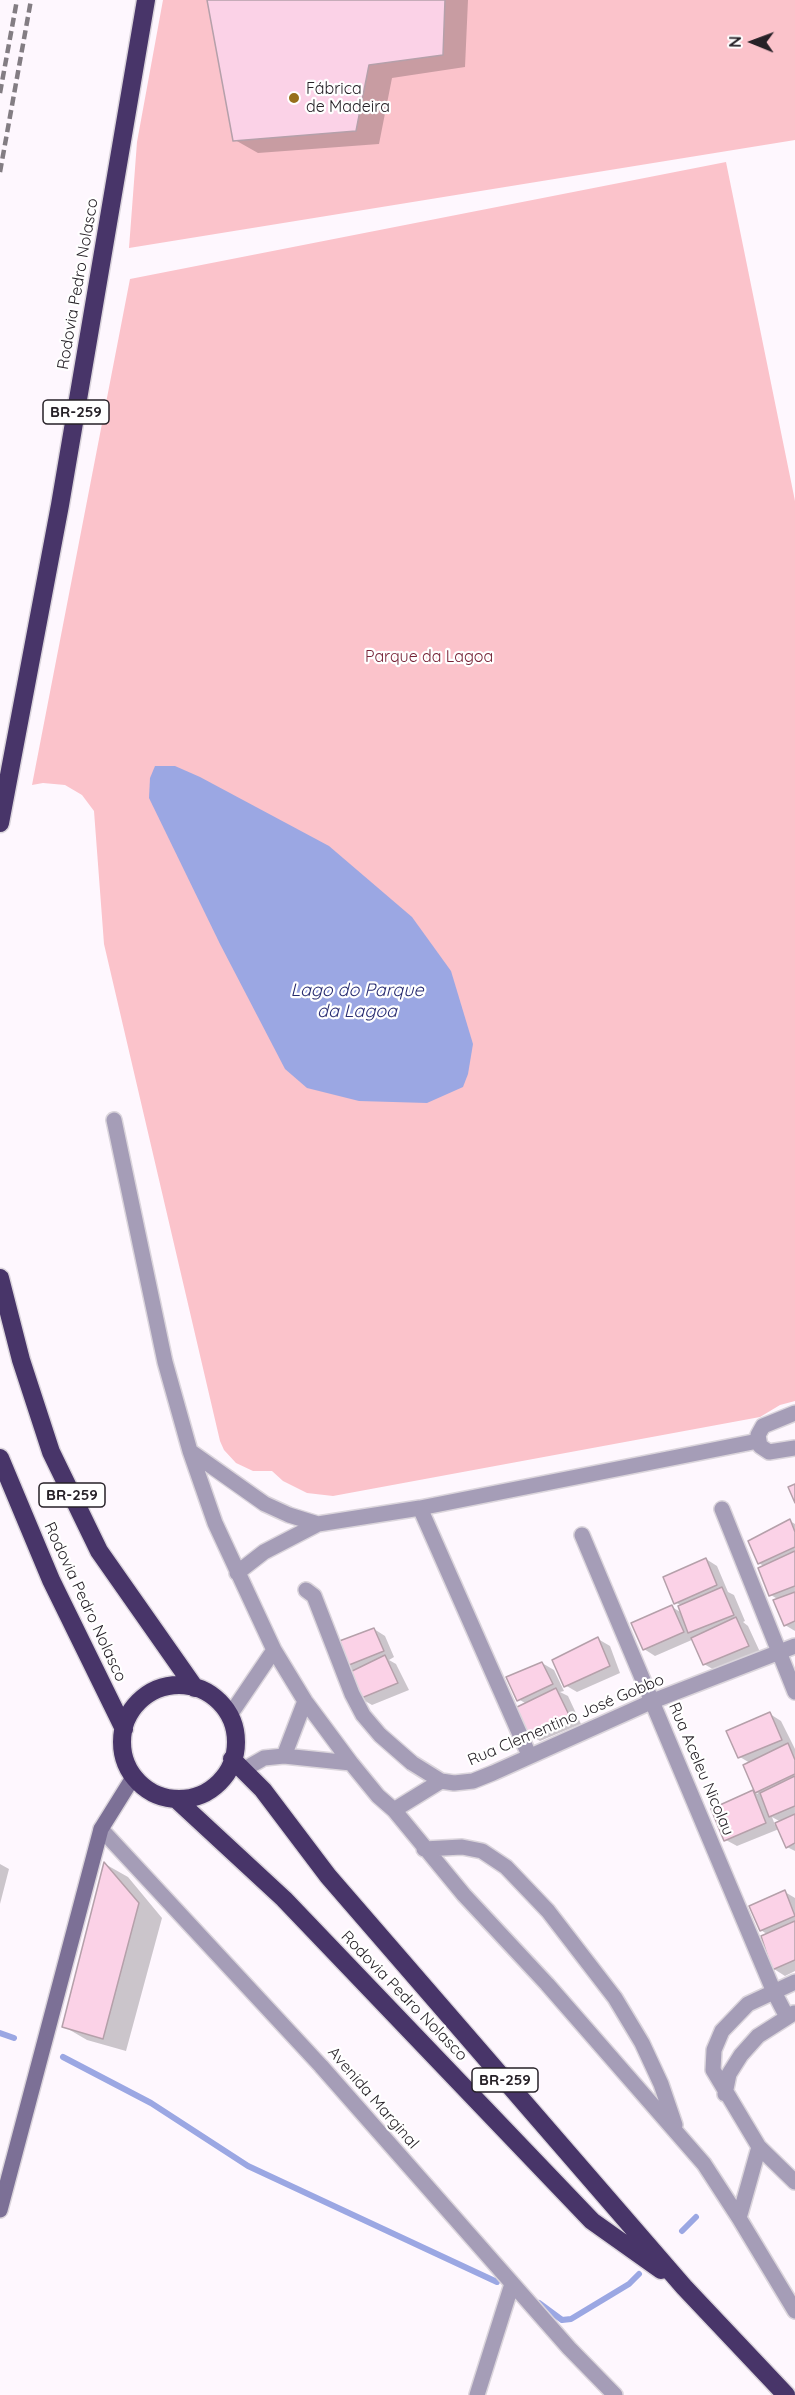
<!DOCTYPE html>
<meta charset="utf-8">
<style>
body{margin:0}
#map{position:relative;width:795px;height:2395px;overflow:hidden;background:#fef7fe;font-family:Quicksand,sans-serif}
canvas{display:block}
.north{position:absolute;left:723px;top:12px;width:60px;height:60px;-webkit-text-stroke:4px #fff;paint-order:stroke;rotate:271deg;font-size:16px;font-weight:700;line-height:24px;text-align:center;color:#262127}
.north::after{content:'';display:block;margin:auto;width:21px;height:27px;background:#262127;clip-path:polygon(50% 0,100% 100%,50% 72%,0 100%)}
</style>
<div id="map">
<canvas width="795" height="2395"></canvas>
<div class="north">N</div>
</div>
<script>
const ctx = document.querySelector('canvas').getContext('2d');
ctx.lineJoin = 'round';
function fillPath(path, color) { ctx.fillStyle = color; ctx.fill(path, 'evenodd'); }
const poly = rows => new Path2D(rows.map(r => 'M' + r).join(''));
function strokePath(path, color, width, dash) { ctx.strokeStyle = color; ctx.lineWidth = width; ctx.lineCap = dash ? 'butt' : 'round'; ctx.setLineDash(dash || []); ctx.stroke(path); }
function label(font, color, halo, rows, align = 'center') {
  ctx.font = font + ' Quicksand,sans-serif'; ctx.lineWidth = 4.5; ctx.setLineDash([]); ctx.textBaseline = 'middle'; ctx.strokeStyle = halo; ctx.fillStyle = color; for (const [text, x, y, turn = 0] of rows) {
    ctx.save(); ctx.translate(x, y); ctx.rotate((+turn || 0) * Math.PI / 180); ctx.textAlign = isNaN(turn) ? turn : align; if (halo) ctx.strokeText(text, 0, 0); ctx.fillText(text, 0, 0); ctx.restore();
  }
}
const green = poly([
 [163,0,795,0,795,140,129,248,137,142],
 [726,162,795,501,795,1401,780,1405,760,1417,333,1496,307,1493,283,1481,272,1471,253,1471,236,1463,224,1450,220,1441,104,944,94,811,82,795,65,785,43,783,32,785,130,279]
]);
const water = poly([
 [155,766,175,766,200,777,329,846,412,917,451,971,473,1044,468,1074,463,1087,427,1103,359,1101,307,1088,285,1069,220,944,149,798,150,778]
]);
const shadow = poly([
 [208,0,468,0,465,67,392,78,379,144,258,153,235,140],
 [790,1521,795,1524,795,1631,785,1625,779,1600,771,1595,765,1567,759,1563],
 [706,1559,717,1566,728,1592,734,1595,745,1621,743,1622,748,1626,760,1652,716,1671,704,1664,694,1639,655,1656,644,1649,672,1607,682,1613,682,1606,675,1602],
 [374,1629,385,1636,394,1657,389,1660,396,1664,409,1690,372,1705,360,1698,354,1671,345,1666],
 [598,1639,610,1646,620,1673,577,1692,565,1685],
 [542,1663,554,1670,564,1691,560,1692,568,1696,581,1724,540,1741,528,1734,527,1704,518,1699],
 [770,1714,781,1721,795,1749,795,1851,787,1847,779,1829,737,1846,726,1840,753,1792,758,1794,745,1766,750,1763,740,1757],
 [772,1817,781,1822,775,1825],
 [0,1864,9,1869,0,1904],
 [105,1864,128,1877,162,1918,126,2051,87,2040,63,2026],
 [785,1892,795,1898,795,1971,785,1976,774,1969,768,1935,761,1930]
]);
const stream = poly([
 [0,2033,14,2038],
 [63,2057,151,2103,248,2166,497,2282],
 [682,2231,696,2217],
 [539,2303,562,2320,571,2319,629,2284,639,2274]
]);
const building = poly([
 [207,0,445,0,443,55,369,65,356,131,233,141,207,0],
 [795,1484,795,1503,788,1487,795,1484],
 [790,1519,795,1532,795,1547,758,1564,748,1541,790,1519],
 [795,1551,795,1586,769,1596,758,1568,795,1551],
 [706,1558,717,1585,674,1604,663,1577,706,1558],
 [722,1587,734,1615,688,1633,678,1606,722,1587],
 [795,1592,795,1621,784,1626,773,1600,795,1592],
 [672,1605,684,1632,643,1650,631,1623,672,1605],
 [736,1617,749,1646,703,1665,691,1638,736,1617],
 [374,1628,384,1651,344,1667,334,1643,374,1628],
 [598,1637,610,1666,564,1687,552,1660,598,1637],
 [385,1655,398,1683,359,1699,346,1674,385,1655],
 [542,1662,553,1684,517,1701,506,1677,542,1662],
 [556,1688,570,1717,527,1735,515,1708,556,1688],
 [770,1712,782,1740,738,1758,726,1731,770,1712],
 [788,1743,795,1760,795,1774,755,1793,743,1765,788,1743],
 [795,1776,795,1806,769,1817,760,1793,795,1776],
 [753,1790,766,1823,724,1841,711,1809,753,1790],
 [795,1814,795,1843,786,1848,775,1823,795,1814],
 [104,1862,139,1903,103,2039,62,2027,104,1862],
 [785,1890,795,1916,760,1931,749,1906,785,1890],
 [795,1921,795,1960,772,1970,761,1936,795,1921]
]);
const street = poly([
 [114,1120,165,1362,190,1451,215,1523,274,1650,305,1701,351,1763,378,1796,394,1810,464,1895,547,1984,704,2164,739,2218,795,2311],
 [795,1413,763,1426,758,1435,760,1446,769,1452,795,1448],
 [190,1451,265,1504,289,1515,318,1524],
 [420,1508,529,1755],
 [722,1509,795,1692],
 [582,1535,774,1992,787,2017],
 [237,1573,264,1552,318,1524,420,1508,758,1441],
 [306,1590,314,1596,352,1694,363,1715,380,1735,412,1763,441,1781,454,1783,473,1781,493,1773,653,1701,795,1646],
 [230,1715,274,1650],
 [284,1756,305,1701],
 [243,1770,264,1758,284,1756,351,1763],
 [394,1810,441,1781],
 [101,1829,321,2066,569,2348,615,2395],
 [424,1849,462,1847,482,1851,506,1867,548,1911,615,1998,642,2043,661,2084,675,2125],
 [795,1982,748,2004,722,2031,714,2050,713,2070,759,2147,795,2182],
 [725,2094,729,2074,741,2055,758,2036,794,2013],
 [739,2218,759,2147],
 [477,2395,512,2284]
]);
const secondary = poly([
 [0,2210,101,1829,134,1776]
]);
const highway = poly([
 [0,823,60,505,146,0],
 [0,1278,21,1360,51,1452,99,1551,195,1688],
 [0,1458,51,1580,124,1729],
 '122 1742a57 57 0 1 1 114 0a57 57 0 1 1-114 0Z',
 [232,1759,263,1790,328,1876,684,2287,786,2395],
 [177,1800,284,1899,592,2221,661,2270]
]);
const rail = poly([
 [0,93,17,0],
 [0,172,31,0]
]);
const markers = [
 [294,98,6,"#976f1a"]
];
const shields = [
 [76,412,66],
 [72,1495,66],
 [505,2080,66]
];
const shieldNames = [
 ["BR-259",76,412],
 ["BR-259",72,1495],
 ["BR-259",505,2080]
];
const poiNames = [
 ["Fábrica",306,89],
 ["de Madeira",306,107]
];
const streetNames = [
 ["Rodovia Pedro Nolasco",78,284,-80],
 ["Rodovia Pedro Nolasco",85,1602,65],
 ["Rua Clementino José Gobbo",566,1720,-23],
 ["Rua Aceleu Nicolau",701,1769,67],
 ["Rodovia Pedro Nolasco",404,1996,46],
 ["Avenida Marginal",373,2098,49]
];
const parkNames = [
 ["Parque da Lagoa",429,657]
];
const waterNames = [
 ["Lago do Parque",357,991],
 ["da Lagoa",357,1012]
];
fillPath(green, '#fbc3cb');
fillPath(water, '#9ba7e3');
fillPath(shadow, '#0003');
strokePath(stream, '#9ba7e3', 6);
fillPath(building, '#fbd2e7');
strokePath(building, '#b5a0aa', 1.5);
strokePath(street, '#dbd5dc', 18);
strokePath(secondary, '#dbd5dc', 18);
strokePath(highway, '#dbd5dc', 21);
strokePath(street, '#a59db7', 15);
strokePath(secondary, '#7c7096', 15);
strokePath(highway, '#483569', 18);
strokePath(rail, '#837d83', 4.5, [9, 4.5]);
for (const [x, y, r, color] of markers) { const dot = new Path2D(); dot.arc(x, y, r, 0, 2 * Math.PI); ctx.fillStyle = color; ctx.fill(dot); strokePath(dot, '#fff', 2); }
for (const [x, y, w] of shields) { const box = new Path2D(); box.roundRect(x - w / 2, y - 12, w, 24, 4.5); ctx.fillStyle = '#fff'; ctx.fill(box); strokePath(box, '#262127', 1.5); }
label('bold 15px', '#262127', null, shieldNames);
label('16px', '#262127', '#fff', poiNames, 'left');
label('16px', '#262127', '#fff', streetNames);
label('16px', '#762236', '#fff', parkNames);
label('italic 18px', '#272b70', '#fff', waterNames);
</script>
